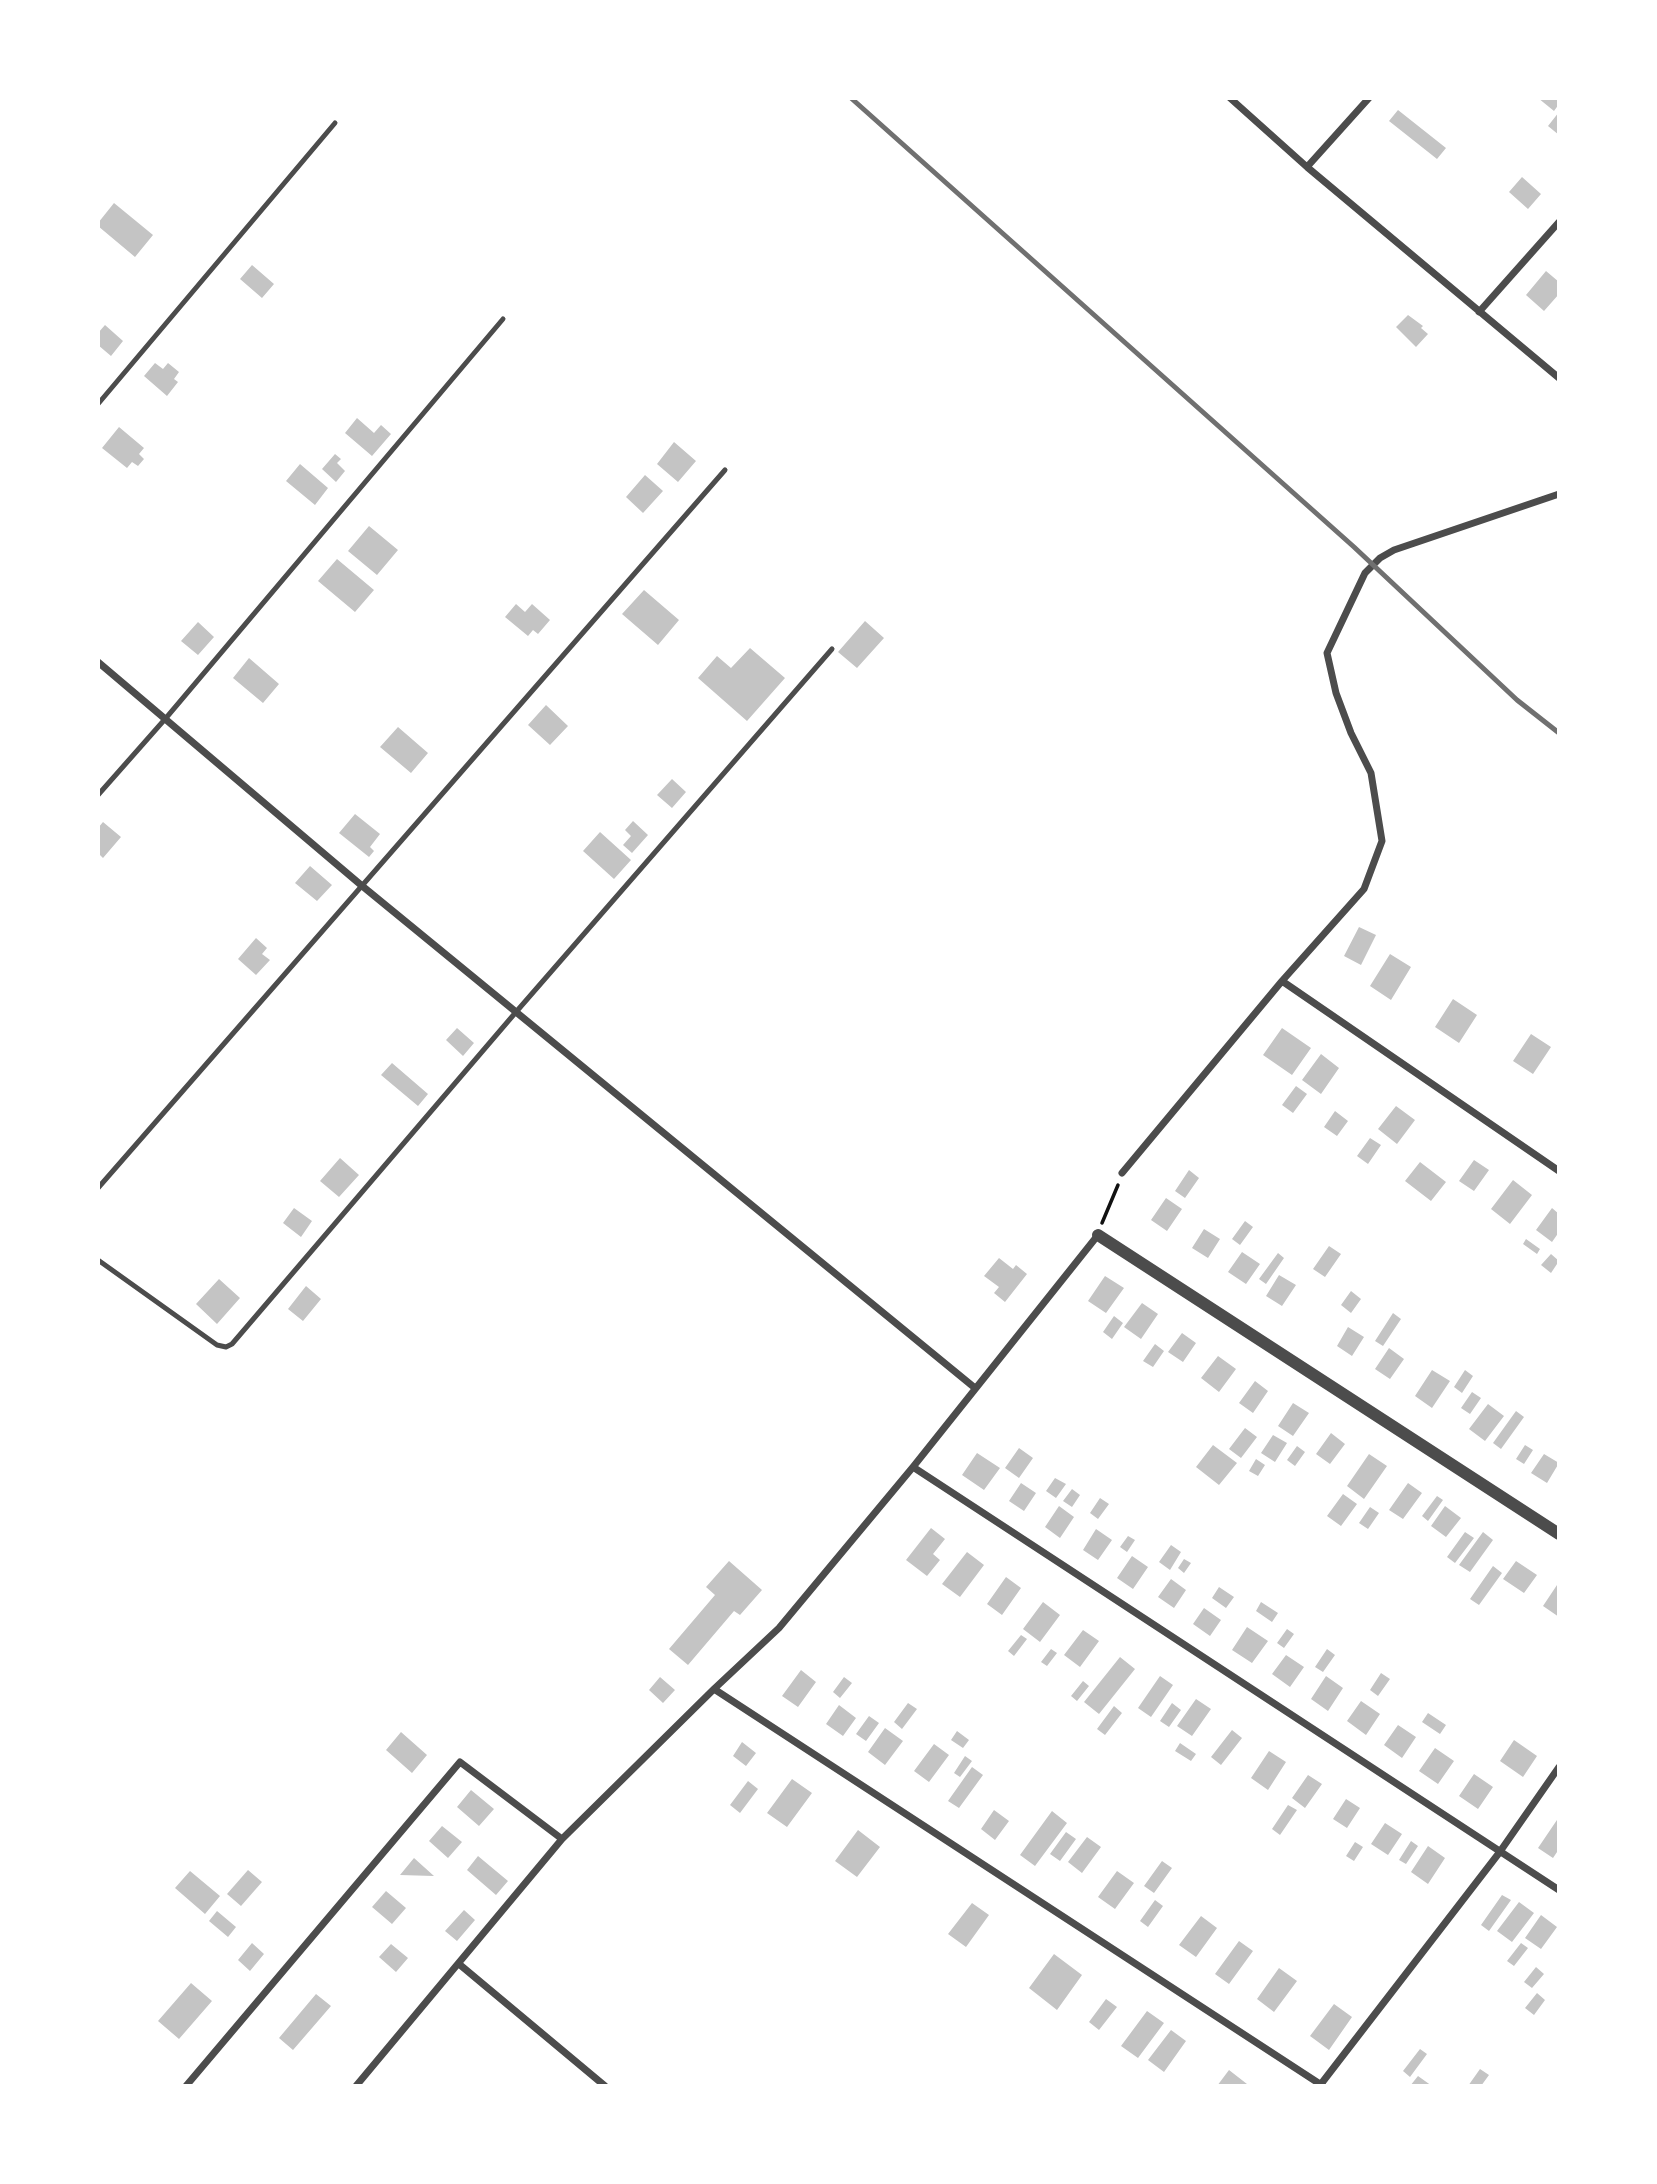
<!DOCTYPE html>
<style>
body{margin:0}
#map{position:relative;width:1657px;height:2184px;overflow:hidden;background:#fff;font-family:"Playfair Display",serif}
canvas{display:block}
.frame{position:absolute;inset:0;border:100px solid #fff;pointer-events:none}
</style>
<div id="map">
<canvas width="1657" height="2184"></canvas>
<div class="frame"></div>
</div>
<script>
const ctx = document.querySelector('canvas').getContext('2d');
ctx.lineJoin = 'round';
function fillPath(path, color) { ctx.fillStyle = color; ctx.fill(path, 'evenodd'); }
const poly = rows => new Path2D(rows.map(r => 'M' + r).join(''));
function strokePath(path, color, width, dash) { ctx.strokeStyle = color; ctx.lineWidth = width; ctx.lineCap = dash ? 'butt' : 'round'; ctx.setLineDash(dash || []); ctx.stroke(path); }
const building = poly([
 [1538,98,1556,98,1559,104,1554,111],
 [1398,110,1446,148,1437,159,1389,121],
 [1559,112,1559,135,1548,126],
 [1522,177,1541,194,1528,209,1509,192],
 [114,203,153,235,135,257,98,226,98,223],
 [252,265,274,284,262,298,240,279],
 [1546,271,1559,282,1559,294,1544,311,1526,295],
 [1408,315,1423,326,1421,328,1428,334,1416,347,1396,327],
 [105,325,123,341,111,356,98,345,98,333],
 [155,363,163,369,168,363,179,372,174,379,178,382,167,396,144,376],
 [357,418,374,433,381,425,391,434,372,456,345,433],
 [119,427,144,448,139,454,144,459,138,466,132,462,127,468,102,448],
 [674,442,696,461,678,482,657,464],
 [335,454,341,459,337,463,345,471,336,482,322,469],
 [300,464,328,488,315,505,286,481],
 [645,475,663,491,643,513,626,497],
 [369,526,398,550,377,575,348,551],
 [337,559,374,590,355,612,318,581],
 [644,590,679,620,658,645,622,614],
 [516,604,525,612,532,604,550,620,538,634,533,630,528,636,505,617],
 [865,621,884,638,857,668,838,652],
 [198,622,214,637,198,655,181,641],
 [750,648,785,678,747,721,698,678,717,656,731,668],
 [249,658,279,684,263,703,233,678],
 [546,705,568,726,550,745,528,725],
 [398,727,428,753,411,773,380,747],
 [672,779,686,792,672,808,657,795],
 [355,814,380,834,370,847,374,851,369,857,339,833],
 [633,821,648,835,632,853,623,845,631,836,625,830],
 [103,822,121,837,103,858,98,853,98,828],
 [600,832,631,860,614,879,583,851],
 [310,866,332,885,317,901,295,883],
 [1359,927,1376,935,1361,965,1344,956],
 [256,938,267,948,262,954,270,960,256,975,238,959],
 [1390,954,1411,967,1391,1000,1370,986],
 [1453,999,1477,1015,1459,1043,1435,1027],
 [457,1028,474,1043,463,1056,446,1040],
 [1282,1028,1311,1048,1292,1075,1263,1055],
 [1531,1034,1551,1047,1533,1074,1513,1061],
 [1321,1054,1339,1068,1321,1094,1302,1080],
 [392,1063,428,1094,418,1106,381,1075],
 [1296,1086,1307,1094,1293,1113,1282,1105],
 [1396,1106,1415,1120,1397,1144,1378,1129],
 [1335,1111,1348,1121,1337,1136,1324,1127],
 [1370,1138,1381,1145,1368,1164,1357,1156],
 [340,1158,359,1175,339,1197,320,1181],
 [1474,1160,1489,1170,1474,1191,1459,1181],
 [1420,1162,1446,1182,1431,1201,1405,1181],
 [1189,1170,1199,1178,1185,1198,1175,1191],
 [1513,1180,1532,1195,1510,1224,1491,1209],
 [1166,1198,1182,1209,1167,1231,1151,1220],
 [294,1208,312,1221,301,1237,283,1223],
 [1552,1208,1559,1214,1559,1232,1552,1242,1536,1230],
 [1245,1221,1253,1227,1240,1245,1232,1239],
 [1204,1229,1220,1239,1208,1258,1192,1248],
 [1526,1239,1540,1249,1537,1254,1523,1244],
 [1329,1246,1341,1254,1325,1277,1313,1269],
 [1242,1252,1260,1264,1246,1284,1228,1272],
 [1278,1253,1284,1258,1266,1284,1259,1279],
 [1551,1254,1559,1261,1551,1273,1541,1265],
 [999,1258,1013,1269,1016,1265,1027,1274,1005,1302,994,1293,999,1287,984,1276],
 [1279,1275,1296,1285,1282,1306,1266,1296],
 [1105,1276,1124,1288,1106,1313,1088,1301],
 [219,1279,240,1298,217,1324,196,1304],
 [306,1286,321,1299,303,1321,288,1309],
 [1351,1291,1361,1299,1351,1313,1341,1305],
 [1142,1303,1158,1314,1141,1339,1124,1327],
 [1393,1313,1401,1319,1383,1346,1375,1341],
 [1114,1316,1123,1323,1112,1339,1103,1332],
 [1348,1327,1364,1337,1352,1356,1337,1346],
 [1182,1333,1196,1343,1183,1362,1168,1352],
 [1155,1344,1164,1351,1153,1367,1143,1361],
 [1389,1348,1404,1359,1390,1379,1375,1369],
 [1218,1356,1236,1369,1219,1392,1201,1378],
 [1432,1370,1450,1381,1432,1408,1415,1396],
 [1465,1370,1473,1376,1462,1393,1454,1387],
 [1255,1381,1268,1391,1253,1413,1239,1403],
 [1472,1392,1481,1398,1470,1414,1461,1408],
 [1293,1403,1309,1413,1293,1436,1278,1426],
 [1488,1404,1504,1416,1485,1441,1469,1429],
 [1516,1411,1524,1417,1501,1449,1493,1443],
 [1245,1428,1257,1437,1241,1458,1229,1449],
 [1331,1433,1345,1444,1330,1464,1316,1454],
 [1273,1435,1287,1443,1275,1462,1261,1453],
 [1213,1445,1237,1463,1219,1485,1196,1467],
 [1525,1445,1533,1450,1524,1464,1516,1459],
 [1297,1446,1305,1452,1295,1466,1287,1460],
 [1019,1448,1033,1458,1019,1478,1005,1468],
 [977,1453,1000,1468,984,1490,962,1475],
 [1369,1454,1387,1466,1364,1499,1347,1486],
 [1544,1454,1559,1463,1547,1483,1531,1473],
 [1256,1459,1265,1465,1258,1476,1249,1471],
 [1055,1478,1066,1484,1056,1498,1046,1491],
 [1021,1483,1036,1493,1024,1511,1009,1501],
 [1408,1483,1422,1493,1403,1519,1389,1510],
 [1072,1489,1080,1495,1072,1507,1063,1501],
 [1343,1494,1357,1504,1341,1526,1327,1516],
 [1437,1496,1443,1500,1428,1521,1422,1516],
 [1100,1498,1109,1504,1098,1519,1090,1513],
 [1059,1506,1074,1517,1060,1538,1045,1527],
 [1445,1506,1461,1518,1446,1537,1431,1526],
 [1370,1507,1379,1513,1368,1529,1359,1523],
 [931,1528,945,1539,933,1554,940,1560,927,1576,906,1560],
 [1096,1529,1112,1540,1098,1560,1083,1550],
 [1465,1532,1474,1538,1455,1563,1447,1557],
 [1483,1532,1493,1540,1470,1572,1459,1565],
 [1128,1536,1135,1540,1127,1552,1120,1547],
 [1171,1545,1181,1552,1170,1570,1159,1562],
 [967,1552,984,1565,960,1597,942,1584],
 [1132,1556,1148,1567,1133,1589,1117,1578],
 [1184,1559,1191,1563,1184,1573,1178,1568],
 [729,1561,762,1590,740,1615,734,1611,688,1665,669,1649,715,1595,706,1587],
 [1516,1561,1537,1575,1524,1593,1503,1579],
 [1493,1566,1502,1573,1479,1605,1470,1599],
 [1006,1577,1021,1588,1002,1615,987,1604],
 [1171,1579,1186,1590,1174,1608,1158,1597],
 [1559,1582,1559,1617,1543,1606],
 [1219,1587,1234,1597,1226,1608,1212,1598],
 [1043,1602,1060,1615,1040,1642,1023,1629],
 [1261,1602,1278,1613,1272,1622,1256,1611],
 [1204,1608,1221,1620,1210,1636,1193,1624],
 [1247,1627,1268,1641,1252,1663,1232,1650],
 [1287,1629,1294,1634,1284,1648,1277,1643],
 [1083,1630,1099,1641,1080,1667,1064,1655],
 [1021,1635,1027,1639,1014,1656,1008,1651],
 [1051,1649,1057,1653,1047,1666,1041,1662],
 [1327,1649,1335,1655,1323,1672,1315,1667],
 [1286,1655,1304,1667,1290,1687,1272,1674],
 [1120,1657,1135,1669,1099,1714,1084,1702],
 [801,1670,816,1682,798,1707,782,1696],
 [1381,1673,1390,1679,1378,1696,1370,1690],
 [1160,1676,1173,1685,1151,1717,1138,1708],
 [1326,1676,1343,1688,1328,1711,1311,1699],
 [660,1677,675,1690,663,1703,649,1690],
 [844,1677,852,1683,840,1698,833,1692],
 [1083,1681,1089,1686,1077,1701,1071,1696],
 [1196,1699,1211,1709,1192,1736,1177,1726],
 [1361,1701,1380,1714,1366,1735,1347,1721],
 [908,1703,917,1709,902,1729,894,1722],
 [1172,1703,1181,1710,1169,1727,1160,1721],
 [839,1705,856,1718,843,1736,826,1724],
 [1114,1706,1122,1713,1105,1735,1097,1729],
 [1428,1713,1446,1725,1440,1734,1422,1722],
 [869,1716,879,1723,866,1741,856,1734],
 [1398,1725,1416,1737,1402,1758,1384,1745],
 [885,1728,903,1741,885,1765,868,1752],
 [1232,1730,1242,1738,1221,1765,1211,1757],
 [957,1731,969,1740,963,1748,951,1740],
 [401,1732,427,1755,412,1773,386,1750],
 [1514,1740,1537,1756,1523,1777,1500,1761],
 [742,1742,756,1753,746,1766,733,1756],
 [1180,1743,1196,1754,1191,1761,1175,1751],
 [934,1744,949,1755,929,1782,914,1771],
 [1435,1748,1454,1761,1438,1784,1419,1771],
 [1269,1751,1286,1762,1268,1790,1251,1778],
 [965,1756,972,1761,960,1777,954,1773],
 [972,1767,983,1775,959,1808,948,1801],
 [1474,1774,1493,1787,1478,1809,1459,1796],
 [1308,1775,1322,1784,1305,1808,1292,1798],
 [792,1779,812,1793,787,1827,767,1813],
 [748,1781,758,1789,740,1813,730,1805],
 [471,1790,494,1809,479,1826,457,1807],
 [1346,1799,1360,1808,1347,1828,1333,1819],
 [1288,1805,1297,1810,1280,1835,1272,1829],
 [994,1810,1009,1821,995,1840,981,1829],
 [1052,1811,1067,1823,1035,1866,1020,1855],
 [1559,1817,1559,1849,1553,1858,1538,1848],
 [1385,1823,1402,1834,1388,1855,1371,1844],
 [442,1826,462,1842,448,1858,429,1841],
 [858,1830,880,1847,857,1877,835,1861],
 [1066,1832,1076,1839,1060,1861,1050,1854],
 [1087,1837,1101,1847,1082,1873,1068,1862],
 [1411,1841,1418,1846,1406,1864,1399,1860],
 [1355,1842,1363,1847,1354,1861,1346,1856],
 [1428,1846,1445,1858,1428,1884,1411,1872],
 [478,1856,508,1881,496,1895,467,1870],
 [414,1858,434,1876,400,1875],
 [1162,1861,1172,1868,1154,1893,1144,1886],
 [248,1870,262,1882,241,1906,227,1894],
 [190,1871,220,1896,205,1914,175,1888],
 [1117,1871,1134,1883,1115,1909,1098,1897],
 [386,1891,406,1908,392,1924,372,1907],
 [1502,1895,1511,1900,1489,1931,1481,1925],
 [1155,1900,1163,1906,1148,1927,1140,1921],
 [1519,1902,1534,1913,1512,1942,1497,1931],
 [972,1903,989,1915,966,1947,948,1934],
 [464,1910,475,1920,457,1941,445,1931],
 [217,1911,236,1927,228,1937,209,1921],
 [1541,1915,1557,1927,1541,1949,1525,1938],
 [1201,1916,1217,1928,1196,1957,1179,1945],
 [1239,1941,1253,1951,1229,1984,1215,1974],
 [252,1943,264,1954,250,1971,238,1960],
 [1521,1943,1528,1948,1514,1966,1507,1961],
 [391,1944,408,1958,396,1972,379,1957],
 [1054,1954,1082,1975,1057,2010,1029,1988],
 [1536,1967,1544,1974,1532,1988,1524,1982],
 [1279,1968,1297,1981,1274,2012,1257,1999],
 [191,1983,212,2001,179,2039,158,2021],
 [1537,1993,1545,2000,1534,2015,1525,2008],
 [316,1994,331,2006,293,2050,279,2038],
 [1106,1999,1117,2007,1099,2030,1089,2022],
 [1334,2004,1352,2017,1329,2050,1310,2036],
 [1147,2011,1164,2023,1138,2058,1121,2046],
 [1171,2030,1186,2041,1164,2072,1148,2060],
 [1420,2049,1427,2054,1410,2077,1403,2071],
 [1480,2069,1489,2075,1481,2086,1468,2086],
 [1229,2070,1247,2084,1245,2086,1217,2086],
 [1418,2076,1432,2086,1410,2086]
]);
const path = poly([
 [1102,1223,1118,1185]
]);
const service = poly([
 [98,404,335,123],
 [98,795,166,718,503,319],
 [98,1188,725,470],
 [98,1260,217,1345,226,1347,232,1344,516,1012,832,649]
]);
const minor = poly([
 [1230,98,1307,167,1559,378],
 [1307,167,1369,98],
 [1479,312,1559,222],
 [98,662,361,885,975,1388],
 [1282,981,1559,1171],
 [1122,1173,1282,981,1364,889,1382,841,1371,773,1351,733,1336,693,1327,653,1365,573,1380,558,1394,550,1559,494],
 [913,1467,1559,1890],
 [714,1689,1323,2086],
 [459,1964,605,2086],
 [1321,2084,1499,1853,1559,1767],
 [186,2086,460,1762,562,1839],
 [356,2086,562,1839,714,1689,779,1628,913,1467,1098,1235]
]);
const tertiary = poly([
 [1098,1235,1559,1534]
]);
const rail = poly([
 [851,98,1354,547,1517,700,1559,733]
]);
fillPath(building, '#c4c4c4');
strokePath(path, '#111', 3.5);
strokePath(service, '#4c4c4c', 5);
strokePath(minor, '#4c4c4c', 7);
strokePath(tertiary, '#4c4c4c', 12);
strokePath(rail, '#707070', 5);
</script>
